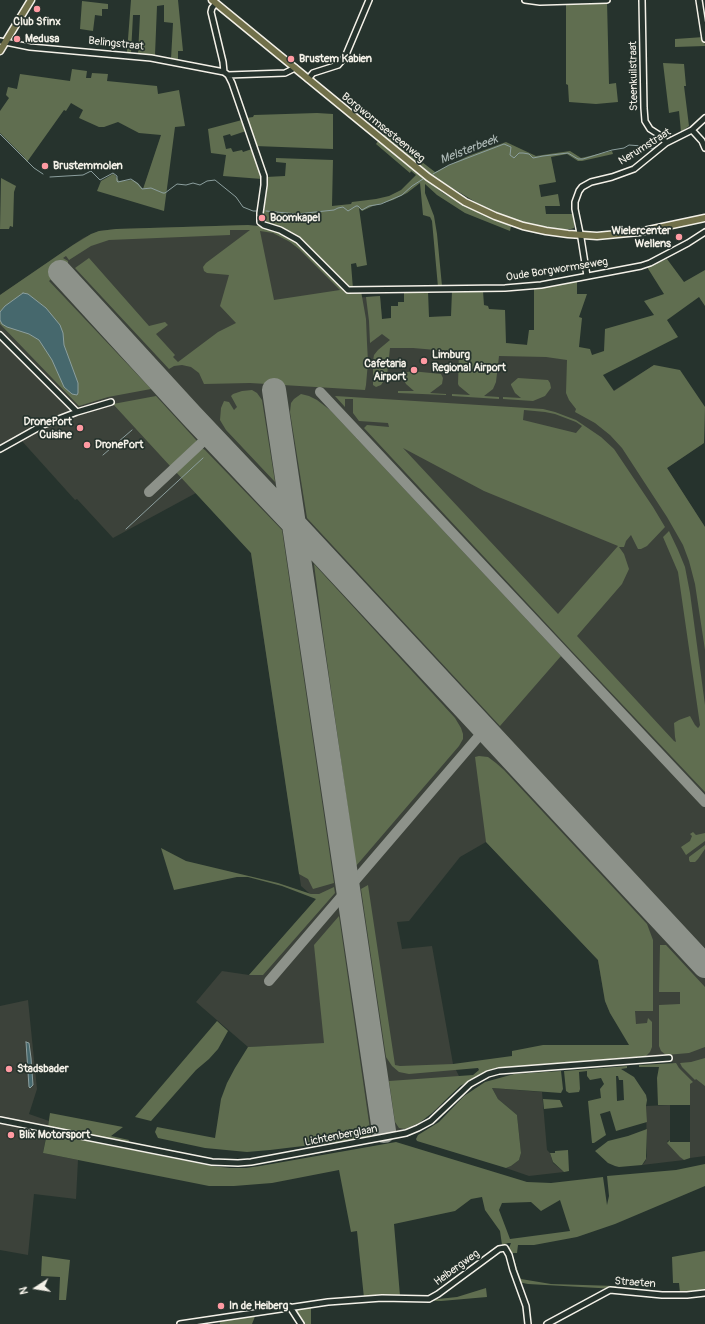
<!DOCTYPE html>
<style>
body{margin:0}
#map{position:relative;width:705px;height:1324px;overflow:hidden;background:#26332d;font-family:Pangolin,sans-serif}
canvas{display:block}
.north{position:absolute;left:16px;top:1268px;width:40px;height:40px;-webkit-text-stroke:3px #26332d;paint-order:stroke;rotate:258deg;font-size:11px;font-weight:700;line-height:16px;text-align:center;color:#f4f1e8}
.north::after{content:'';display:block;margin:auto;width:14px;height:18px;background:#f4f1e8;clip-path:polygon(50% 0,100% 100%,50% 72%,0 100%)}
</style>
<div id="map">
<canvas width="705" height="1324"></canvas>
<div class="north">N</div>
</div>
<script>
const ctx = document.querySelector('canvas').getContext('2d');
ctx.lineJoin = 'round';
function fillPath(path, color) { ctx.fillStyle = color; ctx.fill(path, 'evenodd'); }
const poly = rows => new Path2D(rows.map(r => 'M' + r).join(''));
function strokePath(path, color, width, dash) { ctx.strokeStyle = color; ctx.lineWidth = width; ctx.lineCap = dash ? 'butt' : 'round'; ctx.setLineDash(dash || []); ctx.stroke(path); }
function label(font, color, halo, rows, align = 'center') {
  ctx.font = font + ' Pangolin,sans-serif'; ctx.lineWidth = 3.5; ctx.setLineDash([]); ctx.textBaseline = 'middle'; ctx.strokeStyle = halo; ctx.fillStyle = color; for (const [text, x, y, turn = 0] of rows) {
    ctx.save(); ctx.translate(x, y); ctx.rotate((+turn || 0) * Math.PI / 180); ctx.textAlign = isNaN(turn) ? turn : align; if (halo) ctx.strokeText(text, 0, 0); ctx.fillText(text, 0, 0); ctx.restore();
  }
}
const built = poly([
 [248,225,258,226,284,234,353,298,380,296,382,319,454,316,453,340,533,345,572,350,597,368,613,391,654,365,705,407,704,443,667,468,705,527,705,1156,690,1158,690,1083,666,1055,634,1057,630,1045,610,1013,605,1001,598,960,486,842,460,857,409,921,397,922,402,949,432,946,453,1064,459,1076,440,1107,419,1123,405,1129,345,1141,333,1043,248,1047,196,1002,222,971,249,975,316,899,301,886,251,553,196,493,113,538,77,499,75,500,21,440,0,452,0,295,83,238,99,231,116,229],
 [28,1000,37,1089,29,1114,49,1121,43,1153,78,1160,76,1199,34,1194,28,1255,0,1250,0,1006],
 [492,1088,542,1092,547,1150,550,1153,553,1163,564,1172,529,1176,506,1168,511,1166,519,1160,521,1153,517,1115,498,1099],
 [670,1105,670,1140,667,1141,684,1160,642,1165,645,1162,647,1156,646,1106]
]);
const green = poly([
 [131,0,178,0,183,51,178,51,178,60,171,59,173,23,164,22,164,5,157,6,155,55,138,54,140,15,133,15,131,53,127,52],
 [82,1,108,4,108,9,102,9,102,16,95,15,93,31,80,29],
 [607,1,609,84,616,83,618,102,596,104,569,102,568,85,566,84,566,2],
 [704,37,705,46,675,47,675,39],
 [663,63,684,64,686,86,684,86,689,126,681,132,679,111,669,113],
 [72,69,87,71,86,78,91,78,92,73,108,74,107,81,157,86,158,94,179,90,185,126,175,127,164,211,97,191,101,181,113,174,115,175,119,181,133,180,138,183,143,189,161,135,139,133,118,122,104,127,99,127,79,118,83,110,71,103,66,111,64,110,27,162,24,157,0,133,0,111,9,98,6,95,8,87,17,89,20,74,70,81],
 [317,113,333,114,333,149,255,146,246,118,253,117,254,115],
 [242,120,246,131,231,136,230,134,223,136,226,149,231,148,233,152,242,150,243,152,252,149,262,179,223,176,226,155,211,153,208,129],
 [384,133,435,172,468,156,506,142,536,156,570,151,581,158,612,151,613,154,582,161,578,161,567,154,551,157,556,182,539,185,541,197,558,194,560,206,545,206,546,214,574,214,574,228,571,229,559,229,530,224,513,219,482,206,434,177,382,135],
 [378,141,443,193,467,207,511,226,510,231,465,213,437,195,425,184,425,193,434,216,437,234,442,286,438,287,432,221,430,217,423,215,420,183,407,193,393,200,373,206,362,211,359,208,367,265,357,267,356,263,351,264,353,289,350,289,301,241,263,223,262,214,267,184,266,177,285,176,286,163,276,162,276,158,333,160,332,206,351,204,352,202,376,199,389,196,401,190,416,175,411,171,410,173,376,144],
 [1,178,16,186,14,192,13,227,10,226,9,229,0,229],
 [248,225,258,226,275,230,292,239,302,246,349,293,361,291,366,319,367,343,368,362,366,385,365,390,250,383,204,384,199,373,191,367,182,365,174,366,169,369,75,268,89,258,149,326,165,322,168,325,156,334,175,355,173,357,178,362,218,332,236,323,220,306,229,275,207,273,204,271,203,267,206,263,250,230,230,230,230,235,109,240,91,246,69,260,66,256,63,258,68,261,68,263,49,281,151,389,108,397,79,406,0,324,0,295,73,245,91,234,99,231,116,229],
 [260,231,273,233,290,242,299,249,340,290,274,300],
 [667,259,684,282,705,270,705,306,699,297,667,320,678,337,603,375,614,391,654,365,680,370,705,407,704,443,667,468,705,527,705,650,695,584,689,561,683,545,667,517,622,448,610,435,595,423,575,412,576,409,569,400,566,393,567,360,546,357,499,356,496,382,493,389,484,396,499,397,499,399,452,396,452,394,470,395,459,386,458,384,459,352,413,348,390,348,387,376,381,385,376,387,373,385,373,361,374,355,378,350,390,340,382,334,370,343,369,321,366,297,380,296,382,319,391,318,391,306,398,306,398,302,404,302,404,292,428,291,429,317,451,316,452,291,483,291,484,305,488,306,489,309,505,310,506,343,527,345,529,330,534,330,534,289,577,280,577,294,587,294,579,317,582,318,579,347,590,349,592,355,604,351,605,329,654,315,644,301,664,294,647,267],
 [411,371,441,374,443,378,442,384,430,393,446,394,446,395,398,393,398,391,414,391,406,384,403,378,405,373],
 [518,378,548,380,550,383,551,388,545,396,533,401,503,399,503,397,521,398,515,393,511,385,511,384],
 [252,390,257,393,262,400,275,482,226,430,220,420,221,408,224,401,229,402,234,410,237,407,231,396,233,394,242,391],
 [301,394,309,396,317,400,330,410,561,656,500,726,307,518,290,412,291,403,294,399],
 [156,396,197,441,196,443,171,467,113,404],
 [335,396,543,409,555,412,576,420,601,437,614,449,653,507,665,527,647,546,641,549,638,549,631,535,626,541,624,547,619,547,624,554,629,569,622,584,577,636,674,741,676,742,675,737,674,723,679,720,690,716,695,725,698,728,699,727,700,725,678,572,663,537,669,531,678,550,685,567,690,593,705,705,705,792,568,647,364,428,367,425,389,427,388,423,359,421,353,413,353,399,345,399,345,407],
 [524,410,545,412,555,414,576,422,582,426,576,433,523,420],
 [403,448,484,491,618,546,558,614],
 [199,448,202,448,205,450,282,530,334,883,313,889,308,879,299,874,251,553,175,471],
 [314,564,455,718,461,728,463,734,463,739,459,746,356,866,322,626],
 [479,756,488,757,496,763,504,770,647,924,653,940,653,1011,635,1011,636,1024,647,1023,648,1018,652,1022,652,1047,650,1052,646,1056,503,1068,486,1072,460,1086,432,1113,419,1123,405,1129,399,1128,395,1122,389,1081,473,1075,479,1070,478,1068,409,1074,399,1072,392,1066,386,1057,361,889,368,885,395,1065,400,1066,453,1064,512,1056,512,1051,543,1045,629,1045,610,1013,605,1001,598,960,486,842,475,757],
 [693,832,696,835,705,833,705,841,686,855,681,847,690,841,692,836,690,834],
 [705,845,705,849,698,859,695,862,690,862,689,860,689,857],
 [161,848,186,861,278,883,311,894,319,894,334,887,335,893,263,975,249,975,316,899,282,886,248,877,237,877,174,890],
 [339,916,371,1136,345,1141,270,1150,247,1152,205,1148,158,1138,155,1132,157,1127,215,1138,221,1099,227,1083,235,1068,248,1047,324,1043,314,945],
 [660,945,666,945,705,987,705,1047,689,1053,666,1055,661,1051,659,1046,659,1005,680,1004,680,992,659,992],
 [217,1021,228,1031,218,1049,209,1059,196,1070,151,1121,135,1117],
 [705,1058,705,1086,696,1079,695,1080,682,1067,680,1063,691,1062],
 [676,1063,679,1068,693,1082,690,1084,690,1105,658,1105,657,1078,659,1067,639,1067,639,1065],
 [627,1066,627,1068,621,1069,634,1077,646,1095,647,1100,646,1106,647,1122,616,1131,610,1111,600,1114,606,1135,594,1143,592,1143,588,1101,601,1098,600,1089,604,1084,601,1078,590,1080,587,1076,587,1071,579,1072,580,1089,579,1092,569,1093,566,1091,564,1071],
 [616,1076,618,1076,619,1080,623,1080,624,1100,617,1101],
 [561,1071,563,1089,561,1093,492,1088,498,1099,517,1115,521,1153,519,1160,511,1166,506,1168,417,1141,416,1139,418,1135,439,1122,464,1096,485,1082,514,1074],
 [543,1099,560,1100,563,1107,544,1109],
 [50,1113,123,1127,111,1136,129,1140,128,1143,48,1127],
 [647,1129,646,1159,642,1165,619,1167,615,1166,608,1163,595,1151,608,1141,628,1136],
 [47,1133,212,1166,230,1168,246,1168,260,1166,396,1142,527,1182,551,1183,603,1177,607,1205,609,1196,607,1176,676,1170,705,1164,705,1186,615,1224,577,1237,534,1245,518,1245,517,1253,512,1253,518,1272,521,1279,551,1284,616,1286,616,1289,528,1284,518,1282,509,1248,511,1243,508,1243,502,1245,500,1231,485,1210,482,1197,471,1199,455,1211,394,1224,400,1296,364,1298,357,1231,351,1232,339,1170,272,1183,234,1186,209,1186,43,1153],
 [560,1200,570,1231,510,1239,499,1210,502,1203,531,1202,541,1211],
 [670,1140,670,1142,690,1142,690,1158,684,1160,680,1157,667,1143],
 [568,1150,569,1171,564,1172,553,1162,550,1153,555,1153,555,1151],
 [705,1251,705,1291,697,1292,680,1293,679,1283,673,1283,672,1257],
 [42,1256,70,1260,66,1300,59,1300,60,1277,41,1276],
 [486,1288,487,1297,441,1301,410,1300,437,1297,438,1299,457,1297],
 [311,1306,311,1324,303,1324,293,1308],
 [256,1314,252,1324,220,1324,219,1319]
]);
const water = poly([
 [23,293,28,294,46,308,60,325,63,333,64,345,78,383,78,393,77,395,72,394,64,387,52,360,39,340,29,334,7,327,2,324,0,320,0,312,5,306,23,293],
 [26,1042,29,1043,31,1058,33,1085,30,1088,29,1087,26,1042]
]);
const stream = poly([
 [687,130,705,115],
 [0,134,34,168,43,174],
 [670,137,676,135],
 [433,174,449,165,504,144,511,147,510,155,514,158,519,153,523,153,529,154,533,158,543,156,568,153,578,159,583,159,612,150,624,148,629,145,642,146,652,149,660,144],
 [50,177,83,175,91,171,100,180,113,173,117,176,117,181,118,182,131,179,138,184,142,189,151,188,163,193,165,193,177,184,186,185,193,183,200,185,207,181,215,180,236,197,243,207,253,211,257,211],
 [266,211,297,214,334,210,338,208,343,207,348,211,356,206,358,206,362,210,369,206,381,204,402,195,412,186,423,179],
 [103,455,132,430],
 [126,529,203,458]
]);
const taxiway = poly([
 [320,392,705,802],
 [149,492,210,435],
 [269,981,485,729]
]);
const runway = poly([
 [60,272,191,415,294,524,705,966],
 [274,390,384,1131]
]);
const minor = poly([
 [525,0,540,2,607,0],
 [642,0,644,108,645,121,650,129,661,136,666,143],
 [699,0,705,39],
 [216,3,212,8,211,12,223,62,224,72],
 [0,41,30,47,151,58,224,72,228,75,232,83,264,176,264,185,260,213,260,222,264,225,280,230,298,240,348,290,505,288,541,285,641,266,650,263,688,243,705,232],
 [228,75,285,73,295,68],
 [308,79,313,73,338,65,345,57,369,0],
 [692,130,702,141,705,148],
 [587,276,581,238,575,209,575,202,579,191,582,187,591,182,612,177,634,169,666,143,692,130,705,118],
 [0,335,77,412],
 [0,449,43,425,77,412,111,402],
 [0,1120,212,1162,238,1163,251,1162,406,1133,418,1128,431,1121,470,1084,488,1074,499,1071,669,1058],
 [290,1307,301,1324],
 [180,1324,328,1302,382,1298,429,1299,438,1294,499,1249,505,1248,509,1255,513,1270,526,1306,528,1324],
 [547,1324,610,1290,662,1295,687,1295,705,1293]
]);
const major = poly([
 [212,0,428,177,465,202,495,216,523,226,546,231,568,234,597,236,639,232,705,218],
 [0,51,31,0]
]);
const markers = [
 [37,9,4,"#ff9aa2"],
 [17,39,4,"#ff9aa2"],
 [291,59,4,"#ff9aa2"],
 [45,166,4,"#ff9aa2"],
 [262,218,4,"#ff9aa2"],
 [679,237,4,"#ff9aa2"],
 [424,361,4,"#ff9aa2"],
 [414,370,4,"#ff9aa2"],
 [80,428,4,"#ff9aa2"],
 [87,445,4,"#ff9aa2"],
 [9,1069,4,"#ff9aa2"],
 [11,1135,4,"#ff9aa2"],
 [221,1306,4,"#ff9aa2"]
];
const poiNames = [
 ["Club Sfinx",37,22,"center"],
 ["Medusa",25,39],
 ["Brustem Kabien",299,59],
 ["Brustemmolen",53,166],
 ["Boomkapel",270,218],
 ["Wielercenter",671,231,"right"],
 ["Wellens",671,244,"right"],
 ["Limburg",432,355],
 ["Regional Airport",432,368],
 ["Cafetaria",406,364,"right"],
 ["Airport",406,377,"right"],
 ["DronePort",72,422,"right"],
 ["Cuisine",72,435,"right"],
 ["DronePort",95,445],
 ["Stadsbader",17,1069],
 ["Blix Motorsport",19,1135],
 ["In de Heiberg",229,1306]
];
const streetNames = [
 ["Belingstraat",116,44,6],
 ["Steenkuilstraat",634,76,-91],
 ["Borgwormsesteenweg",383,128,39],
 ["Nerumstraat",645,147,-32],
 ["Oude Borgwormseweg",557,270,-9],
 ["Lichtenberglaan",341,1136,-11],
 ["Heibergweg",457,1268,-36],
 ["Straeten",635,1283,4]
];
const waterNames = [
 ["Melsterbeek",469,150,-21]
];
fillPath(built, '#3c423a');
fillPath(green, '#606e50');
fillPath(water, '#46686d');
strokePath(water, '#8c9f9e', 1);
strokePath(stream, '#8c9f9e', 1);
strokePath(taxiway, '#8d928a', 10);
strokePath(runway, '#8d928a', 24);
strokePath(minor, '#f4f1e8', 8);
strokePath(major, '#f4f1e8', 9);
strokePath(minor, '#26332d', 5);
strokePath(major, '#71704a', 6);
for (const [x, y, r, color] of markers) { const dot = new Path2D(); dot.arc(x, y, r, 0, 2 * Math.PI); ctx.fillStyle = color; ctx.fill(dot); strokePath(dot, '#26332d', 1.5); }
label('bold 11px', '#f4f1e8', '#26332d', poiNames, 'left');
label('11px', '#f4f1e8', '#26332d', streetNames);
label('italic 12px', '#aebab7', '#26332d', waterNames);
</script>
